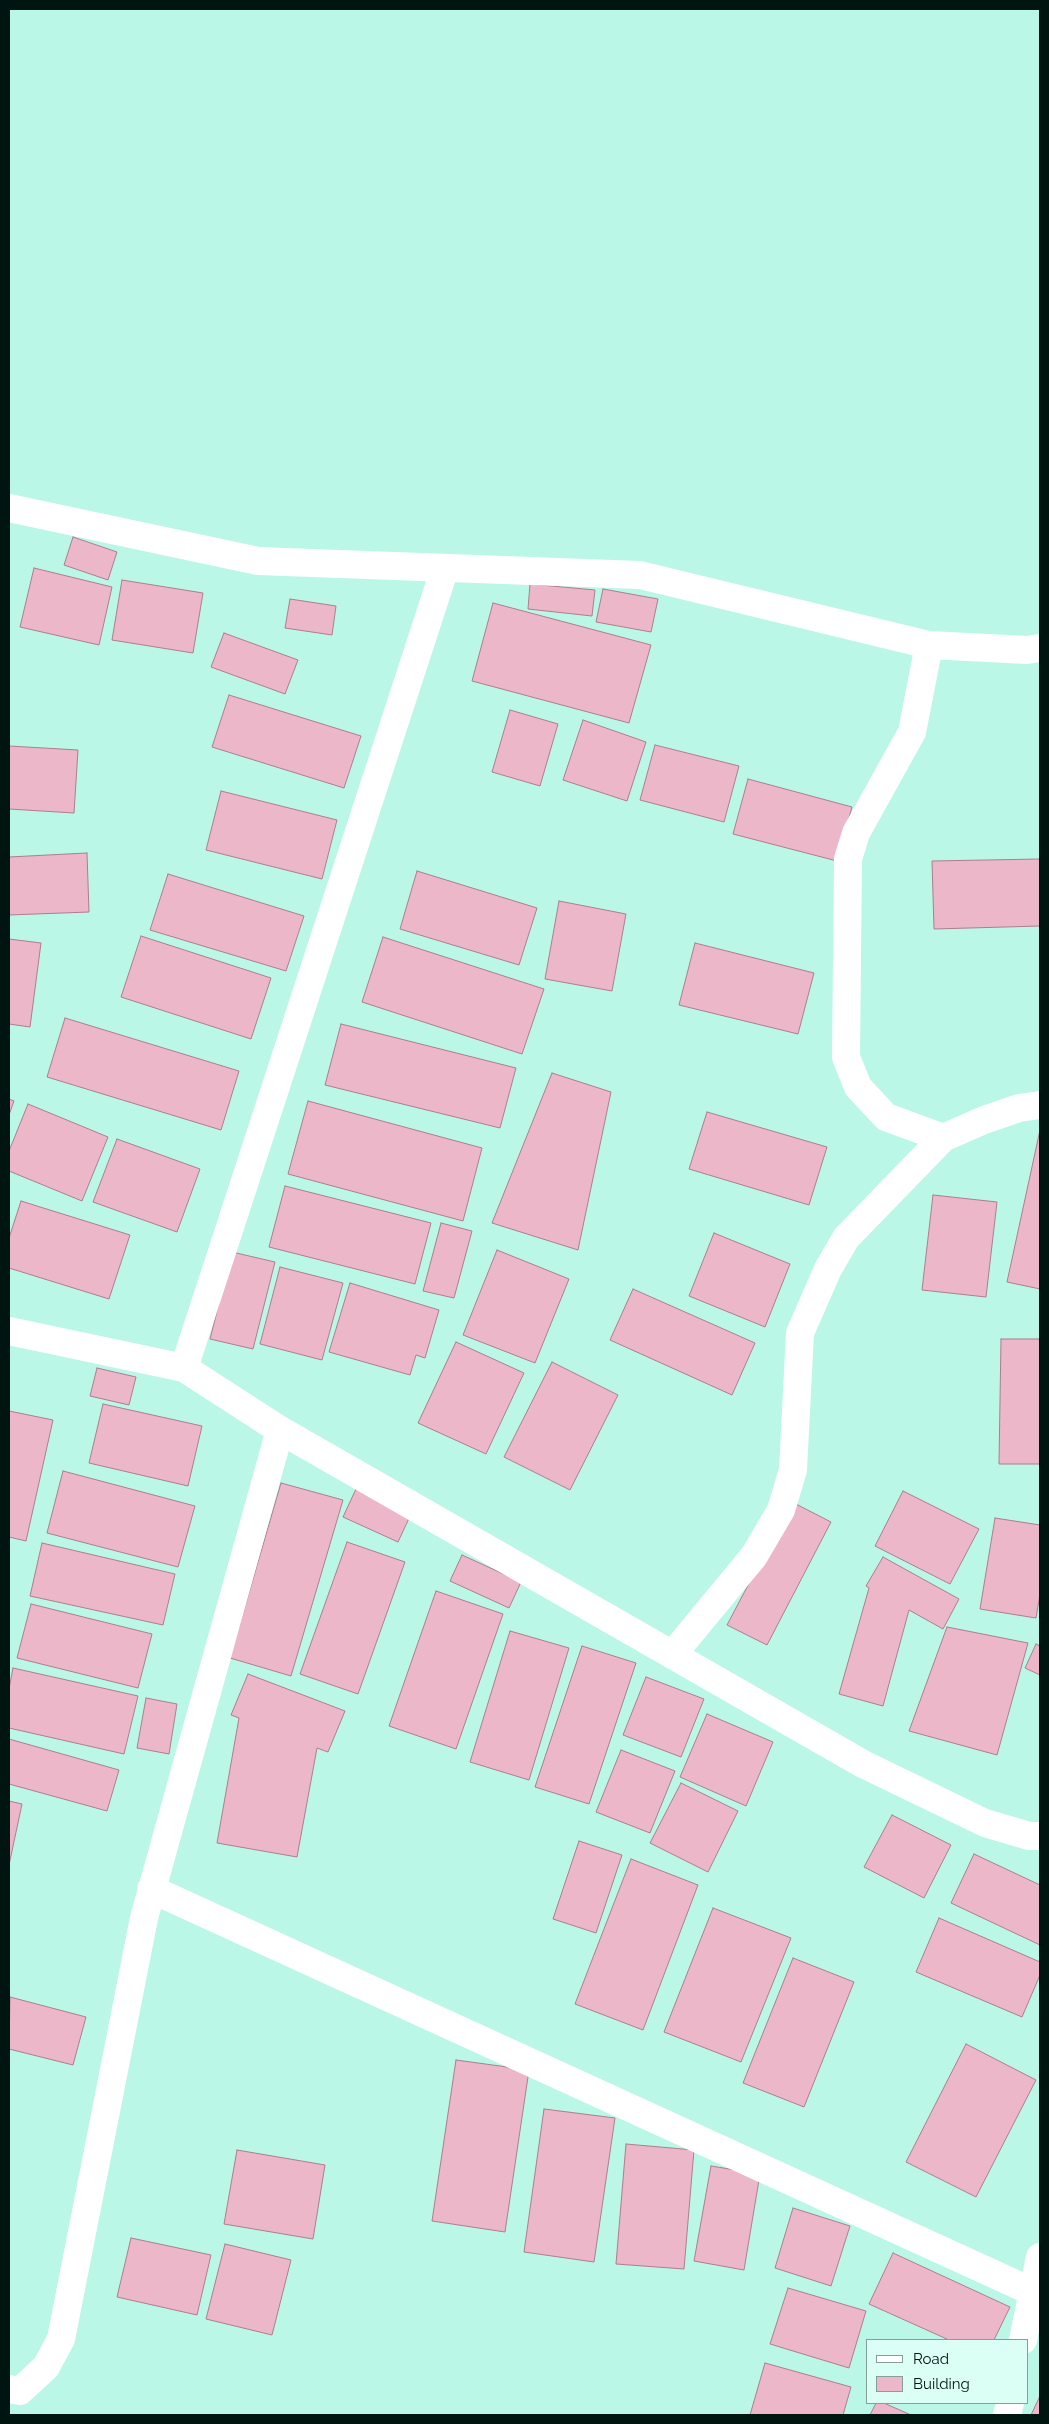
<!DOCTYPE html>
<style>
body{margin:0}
#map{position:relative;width:1049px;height:2424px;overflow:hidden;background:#baf7e7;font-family:Raleway,sans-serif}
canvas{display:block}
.frame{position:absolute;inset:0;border:10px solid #001410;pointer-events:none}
.legend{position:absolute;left:866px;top:2339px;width:162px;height:65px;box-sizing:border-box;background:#dbfef5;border:1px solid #83a099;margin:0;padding:6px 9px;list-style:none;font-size:15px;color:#001410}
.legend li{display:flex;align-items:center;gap:10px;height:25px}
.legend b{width:25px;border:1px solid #83a099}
</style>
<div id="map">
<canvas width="1049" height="2424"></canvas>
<div class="frame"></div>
<ul class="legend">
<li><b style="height:6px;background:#fff"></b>Road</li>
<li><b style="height:14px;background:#ecb7c8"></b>Building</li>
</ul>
</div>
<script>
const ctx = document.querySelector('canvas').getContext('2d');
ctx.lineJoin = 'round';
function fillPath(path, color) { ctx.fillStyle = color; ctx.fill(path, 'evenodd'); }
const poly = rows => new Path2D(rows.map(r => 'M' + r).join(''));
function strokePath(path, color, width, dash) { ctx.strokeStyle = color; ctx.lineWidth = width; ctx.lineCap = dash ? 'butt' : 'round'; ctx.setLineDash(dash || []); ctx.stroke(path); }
const building = poly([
 [73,537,117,552,108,580,64,565,73,537],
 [34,568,112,587,99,645,20,627,34,568],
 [122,580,203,593,193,653,112,640,122,580],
 [530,584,595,590,592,616,528,609,530,584],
 [603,589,658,599,651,632,596,622,603,589],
 [290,599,336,606,332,635,285,628,290,599],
 [493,603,651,645,629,723,472,681,493,603],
 [224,633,298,660,285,694,211,667,224,633],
 [229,695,361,736,344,788,212,747,229,695],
 [510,710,558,724,540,786,492,772,510,710],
 [583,720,646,742,627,801,563,780,583,720],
 [655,745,739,766,724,822,640,800,655,745],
 [9,746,78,750,74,813,9,809,9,746],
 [748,779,852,807,837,861,733,834,748,779],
 [221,791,337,820,322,879,206,850,221,791],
 [87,853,89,912,9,915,9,857,87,853],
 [1040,859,1040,926,934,929,932,861,1040,859],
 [417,871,537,908,519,965,400,929,417,871],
 [168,874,304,916,286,971,150,930,168,874],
 [559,901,626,914,612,991,545,979,559,901],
 [141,936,271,978,251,1039,121,997,141,936],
 [383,937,544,989,522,1054,362,1002,383,937],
 [9,939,41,943,30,1027,9,1024,9,939],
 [695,943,814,973,798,1034,679,1005,695,943],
 [65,1018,239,1071,221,1130,47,1077,65,1018],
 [341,1024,516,1068,500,1128,325,1085,341,1024],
 [552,1073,611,1092,578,1250,492,1223,552,1073],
 [9,1099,14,1101,9,1115,9,1099],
 [308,1101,482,1148,463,1221,288,1174,308,1101],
 [28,1104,108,1137,82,1201,9,1171,9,1151,28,1104],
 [707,1112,827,1147,809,1205,689,1169,707,1112],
 [1040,1130,1040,1289,1007,1282,1040,1130],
 [117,1139,200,1169,177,1232,93,1202,117,1139],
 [285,1186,431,1223,415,1284,269,1247,285,1186],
 [933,1195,997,1202,986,1297,922,1290,933,1195],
 [21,1201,130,1235,109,1299,9,1268,9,1238,21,1201],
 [441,1223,472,1231,454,1298,423,1291,441,1223],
 [714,1233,790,1264,765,1327,689,1296,714,1233],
 [497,1250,569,1279,535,1363,463,1335,497,1250],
 [232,1252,275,1262,253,1349,210,1339,232,1252],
 [280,1267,343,1283,322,1360,260,1344,280,1267],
 [350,1283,439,1310,425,1358,416,1355,410,1375,329,1352,350,1283],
 [633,1289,755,1343,732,1395,610,1340,633,1289],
 [1001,1339,1040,1339,1040,1464,999,1464,1001,1339],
 [456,1342,524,1373,486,1454,418,1423,456,1342],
 [552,1362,618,1395,570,1490,504,1457,552,1362],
 [97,1368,136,1377,129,1405,90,1396,97,1368],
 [103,1404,202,1426,188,1486,89,1463,103,1404],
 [9,1411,53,1420,26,1541,9,1537,9,1411],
 [63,1471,195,1506,178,1567,47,1533,63,1471],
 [281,1483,343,1500,291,1676,230,1658,281,1483],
 [356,1489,411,1514,398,1542,343,1517,356,1489],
 [903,1491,979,1529,950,1584,875,1546,903,1491],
 [792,1502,831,1522,767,1645,727,1625,792,1502],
 [995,1518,1040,1525,1040,1594,1036,1618,980,1609,995,1518],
 [347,1542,405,1562,358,1694,300,1674,347,1542],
 [42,1543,175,1574,163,1625,30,1596,42,1543],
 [462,1555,521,1582,509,1608,450,1581,462,1555],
 [883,1557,959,1599,943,1629,909,1610,883,1706,839,1694,869,1588,866,1586,883,1557],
 [436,1591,503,1614,456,1749,389,1726,436,1591],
 [31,1604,152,1634,138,1688,17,1658,31,1604],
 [947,1627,1028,1643,997,1755,909,1731,947,1627],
 [510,1631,569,1648,529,1780,470,1762,510,1631],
 [1036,1644,1040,1646,1040,1675,1025,1668,1036,1644],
 [582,1646,636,1663,589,1804,535,1787,582,1646],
 [13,1668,138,1696,124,1754,9,1728,9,1689,13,1668],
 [248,1674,345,1711,328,1752,317,1748,297,1857,217,1843,239,1718,231,1715,248,1674],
 [646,1677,704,1699,681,1757,623,1735,646,1677],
 [146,1698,177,1704,169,1754,137,1748,146,1698],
 [707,1714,773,1742,746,1806,680,1777,707,1714],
 [9,1739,119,1770,107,1811,9,1784,9,1739],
 [621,1750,675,1771,650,1833,596,1812,621,1750],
 [681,1783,738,1811,708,1872,650,1843,681,1783],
 [9,1801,22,1804,9,1865,9,1801],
 [892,1815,951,1845,924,1898,864,1867,892,1815],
 [579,1841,622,1855,596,1933,553,1919,579,1841],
 [974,1854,1040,1885,1040,1945,951,1903,974,1854],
 [631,1859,698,1885,643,2030,575,2004,631,1859],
 [713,1908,791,1938,741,2062,664,2032,713,1908],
 [939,1918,1040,1962,1040,1975,1022,2017,916,1972,939,1918],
 [793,1958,854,1982,804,2107,743,2083,793,1958],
 [10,1997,86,2017,73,2065,9,2049,10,1997],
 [966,2044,1036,2080,976,2197,906,2162,966,2044],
 [456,2060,529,2070,505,2232,432,2221,456,2060],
 [544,2109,615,2118,594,2262,524,2252,544,2109],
 [626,2144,694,2150,684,2269,616,2264,626,2144],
 [237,2150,325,2165,313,2239,224,2224,237,2150],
 [711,2166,760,2174,744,2270,694,2261,711,2166],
 [793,2208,850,2226,831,2286,775,2268,793,2208],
 [131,2238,211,2255,197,2315,117,2297,131,2238],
 [225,2244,291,2260,272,2335,206,2319,225,2244],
 [893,2253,1010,2307,994,2340,949,2340,869,2304,893,2253],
 [788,2288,866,2311,849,2368,770,2344,788,2288],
 [765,2363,851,2387,843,2415,750,2415,765,2363],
 [1040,2396,1040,2415,1031,2415,1040,2396],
 [876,2403,884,2403,911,2415,870,2415,876,2403]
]);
const minor = poly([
 [929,645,912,732,856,833,848,859,846,1057,858,1087,886,1117,943,1138],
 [9,1331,184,1368,280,1430,863,1764,985,1823,1029,1836,1040,1836],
 [184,1368,445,568],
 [673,1654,754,1556,781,1510,793,1470,800,1333,828,1269,846,1238,943,1138,984,1120,1019,1108,1040,1105],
 [151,1889,1033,2292],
 [1023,2340,1040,2257],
 [9,2389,20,2391,46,2367,61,2339,144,1918,280,1430],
 [1007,2415,1010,2403]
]);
const tertiary = poly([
 [9,508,258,561,640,575,929,645,1027,650,1040,648]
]);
fillPath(building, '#ecb7c8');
strokePath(building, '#ae7d8d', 1);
strokePath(minor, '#fff', 28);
strokePath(tertiary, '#fff', 28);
</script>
